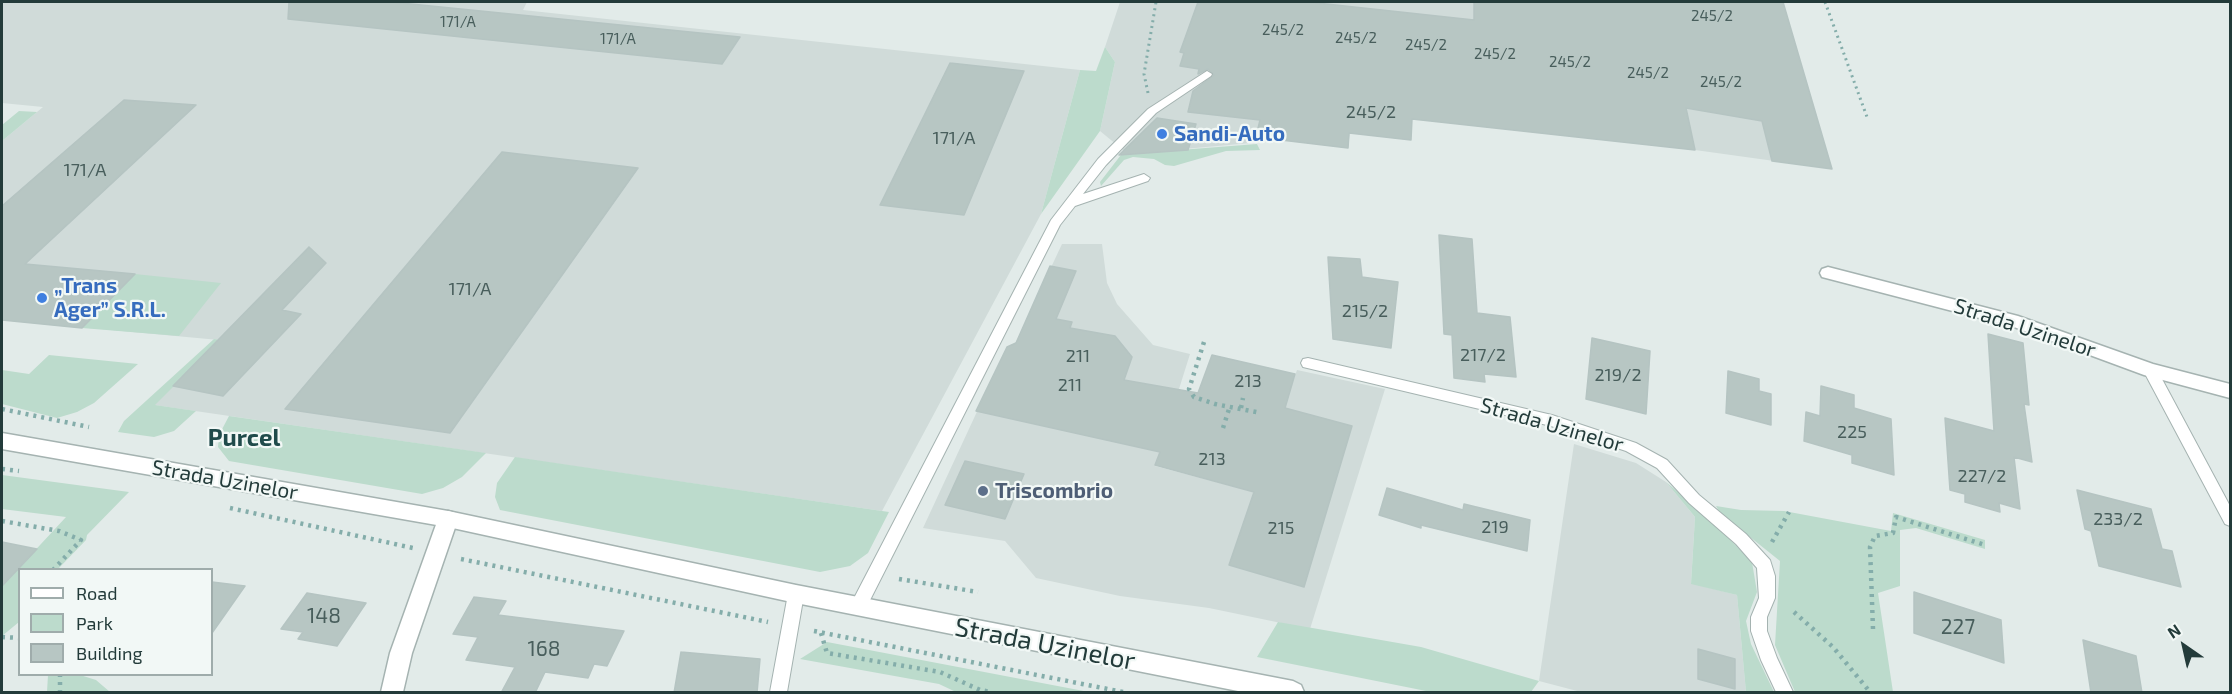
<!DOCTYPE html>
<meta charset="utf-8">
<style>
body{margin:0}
#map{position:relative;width:2232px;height:694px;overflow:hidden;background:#e2ebe9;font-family:"Exo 2",sans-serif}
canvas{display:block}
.frame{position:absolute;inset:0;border:3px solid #233b3a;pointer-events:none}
.legend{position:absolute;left:18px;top:568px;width:195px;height:108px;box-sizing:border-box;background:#f2f8f6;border:2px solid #9facab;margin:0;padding:8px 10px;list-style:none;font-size:18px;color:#233b3a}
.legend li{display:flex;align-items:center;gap:12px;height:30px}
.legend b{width:30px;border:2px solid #9facab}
.north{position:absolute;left:2154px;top:616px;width:60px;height:60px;-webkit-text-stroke:4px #f2f8f6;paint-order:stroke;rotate:326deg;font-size:16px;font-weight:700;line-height:24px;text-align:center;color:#233b3a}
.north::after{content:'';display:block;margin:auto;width:21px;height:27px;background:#233b3a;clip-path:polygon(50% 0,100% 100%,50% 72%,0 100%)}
</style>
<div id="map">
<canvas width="2232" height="694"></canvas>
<div class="frame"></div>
<ul class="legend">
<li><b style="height:8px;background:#fff"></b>Road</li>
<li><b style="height:16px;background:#bcdbcc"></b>Park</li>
<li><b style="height:16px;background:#b7c6c3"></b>Building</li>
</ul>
<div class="north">N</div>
</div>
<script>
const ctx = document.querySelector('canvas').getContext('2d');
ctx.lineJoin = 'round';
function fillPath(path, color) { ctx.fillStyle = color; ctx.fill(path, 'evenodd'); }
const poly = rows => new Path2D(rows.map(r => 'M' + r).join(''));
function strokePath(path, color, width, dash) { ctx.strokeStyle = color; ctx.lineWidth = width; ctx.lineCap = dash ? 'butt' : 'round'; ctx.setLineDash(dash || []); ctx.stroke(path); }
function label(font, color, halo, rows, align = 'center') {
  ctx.font = font + ' "Exo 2",sans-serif'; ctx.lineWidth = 4.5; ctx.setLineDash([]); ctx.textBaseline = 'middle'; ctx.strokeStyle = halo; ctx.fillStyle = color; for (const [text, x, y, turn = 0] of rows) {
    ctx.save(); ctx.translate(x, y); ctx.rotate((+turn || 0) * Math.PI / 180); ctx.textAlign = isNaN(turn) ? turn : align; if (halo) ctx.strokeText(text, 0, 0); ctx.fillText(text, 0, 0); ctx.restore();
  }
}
const built = poly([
 [2,2,527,2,523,10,1080,70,1041,214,882,511,154,405,219,340,2,320,2,141,43,107,2,103],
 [1120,2,1783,2,1832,169,1695,150,1412,119,1411,140,1350,133,1348,148,1284,140,1128,154,1100,131,1115,62,1105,47],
 [1062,244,1102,244,1107,283,1117,304,1153,345,1190,354,1179,389,1175,415,1155,466,1254,492,1297,370,1385,389,1310,629,1209,608,1120,596,1036,578,1005,541,923,528,1007,347,1016,342],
 [1574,444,1636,463,1666,482,1695,517,1691,583,1737,595,1746,692,1581,692,1539,681]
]);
const green = poly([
 [1105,47,1115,62,1100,131,1041,214,1080,70,1096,71],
 [19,111,37,112,2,141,2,125],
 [1257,144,1260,150,1226,151,1174,166,1165,165,1154,159,1133,157,1124,160,1101,186,1100,182,1124,151,1128,154],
 [135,274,221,283,179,336,82,328],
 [214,339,220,340,155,405,196,411,174,431,154,437,118,432,124,421],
 [49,355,138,364,94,403,77,412,57,418,2,404,2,370,29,374],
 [229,416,486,453,462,477,443,488,422,494,229,461,218,447,219,435],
 [515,457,882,511,889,512,868,553,850,566,820,572,500,510,495,497,497,483],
 [2,475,129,492,87,535,86,540,58,569,20,570,19,622,2,636,2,586,66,517,2,509],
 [1666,482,1709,518,1752,562,1757,592,1746,621,1751,644,1774,692,1746,692,1737,595,1691,584,1695,517],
 [1716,506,1741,510,1784,511,1891,531,1893,513,1985,540,1985,549,1916,528,1900,530,1900,586,1878,593,1893,692,1795,692,1775,645,1780,561,1720,513],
 [1278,622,1421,647,1539,681,1531,692,1431,692,1257,657],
 [827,642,1089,692,956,692,939,684,800,659],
 [48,675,80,675,96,680,110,692,47,692]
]);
const building = poly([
 [289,2,391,2,740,37,722,64,288,19,289,2],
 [1198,2,1308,2,1474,20,1474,2,1783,2,1832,169,1772,161,1762,121,1686,108,1695,150,1412,119,1411,140,1349,133,1348,148,1256,137,1260,120,1188,112,1193,91,1214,75,1208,69,1198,74,1199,69,1180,66,1184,53,1180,52,1198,2],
 [950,63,1024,71,964,215,880,205,950,63],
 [124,100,196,105,25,264,135,274,82,328,2,320,2,206,124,100],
 [1157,118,1196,124,1188,150,1119,155,1157,118],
 [502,152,638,168,450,433,285,409,502,152],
 [1439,235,1472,239,1477,313,1510,317,1516,377,1484,374,1485,382,1454,378,1452,335,1444,334,1439,235],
 [309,247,326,263,282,310,301,314,223,396,173,386,309,247],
 [1328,257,1360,259,1362,277,1398,282,1391,348,1333,339,1328,257],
 [1050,266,1076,271,1056,319,1072,322,1070,328,1115,336,1132,357,1124,380,1198,393,1212,355,1295,374,1285,408,1352,426,1304,587,1229,565,1254,492,1155,465,1160,452,976,411,1007,347,1016,343,1050,266],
 [1988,334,2023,343,2029,405,2024,404,2032,462,2014,457,2020,509,1999,503,2000,512,1965,502,1965,494,1950,490,1945,418,1994,431,1988,334],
 [1592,338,1650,351,1646,414,1586,399,1592,338],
 [1728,371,1759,379,1759,391,1771,394,1771,425,1726,413,1728,371],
 [1821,386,1854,395,1854,408,1891,419,1894,475,1852,463,1852,455,1804,441,1806,412,1820,416,1821,386],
 [965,461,1024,474,1005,519,945,505,965,461],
 [1387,488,1463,510,1464,504,1530,520,1527,551,1421,525,1421,528,1379,515,1387,488],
 [2077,490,2151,509,2162,549,2172,551,2181,587,2099,566,2091,531,2085,529,2077,490],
 [2,542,37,549,2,586,2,542],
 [212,582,245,586,212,633,212,582],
 [1914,592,2001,620,2004,663,1914,633,1914,592],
 [307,593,366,603,337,646,298,639,303,632,281,629,307,593],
 [474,597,506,601,498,615,624,631,607,666,594,664,588,678,545,672,535,693,501,693,515,667,466,660,478,637,453,634,474,597],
 [2083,640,2136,656,2142,693,2091,693,2083,640],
 [1698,649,1735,659,1735,689,1698,679,1698,649],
 [681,652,760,659,757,693,674,693,681,652]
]);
const pathFar1 = poly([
 [1825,2,1867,117],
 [1148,93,1144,74,1156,2]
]);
const path = poly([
 [1204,342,1189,389,1194,397,1215,404,1261,413],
 [1241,408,1243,398],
 [2,409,89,427],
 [1223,428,1230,406],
 [2,469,19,471],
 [230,508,413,548],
 [2,521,59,531,81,540,53,570],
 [1772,542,1789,512],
 [461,559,768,622],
 [899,579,978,592],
 [1794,612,1833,647,1870,692],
 [1873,629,1870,547,1875,536,1893,533,1896,517,1985,545],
 [814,631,1123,692],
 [821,633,827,653,940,672,980,690,991,692],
 [2,637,20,638],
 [60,674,60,692]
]);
const service = poly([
 [1207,71,1212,74,1211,76,1156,113,1106,165,1083,194,1144,174,1150,178,1148,181,1075,206,1060,225,864,612,858,614,852,612,850,607,852,602,1051,220,1098,159,1148,109,1207,71],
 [1308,358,1552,415,1636,443,1667,460,1699,495,1746,534,1770,560,1775,576,1775,598,1767,617,1767,631,1777,658,1793,692,1776,692,1761,660,1751,631,1751,617,1759,598,1757,568,1736,544,1689,503,1657,468,1626,451,1551,426,1303,367,1301,363,1303,359,1308,358],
 [2150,365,2155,366,2230,506,2230,526,2225,524,2143,370,2145,366,2150,365],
 [796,587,802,589,804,594,787,692,770,692,788,594,790,589,796,587]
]);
const minor = poly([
 [1828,267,2018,316,2153,364,2230,384,2230,398,2144,375,2014,327,1822,277,1820,273,1822,269,1828,267],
 [448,511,455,513,458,519,412,653,403,692,381,692,390,653,438,519,441,513,448,511]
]);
const tertiary = poly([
 [2,433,448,511,796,585,1293,681,1301,685,1304,692,1243,692,796,603,448,527,2,449,2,433]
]);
const markers = [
 [1162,134,6,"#3f7fe0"],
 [42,298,6,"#3f7fe0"],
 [983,491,6,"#5c6f8a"]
];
const farNumbernames = [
 ["245/2",1712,16],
 ["171/A",458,22],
 ["245/2",1283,30],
 ["245/2",1356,38],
 ["171/A",618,39],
 ["245/2",1426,45],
 ["245/2",1495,54],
 ["245/2",1570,62],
 ["245/2",1648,73],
 ["245/2",1721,82]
];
const numberNames = [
 ["245/2",1371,112],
 ["171/A",954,138],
 ["171/A",85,170],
 ["171/A",470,289],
 ["215/2",1365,311],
 ["217/2",1483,355],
 ["211",1078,356],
 ["219/2",1618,375],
 ["213",1248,381],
 ["211",1070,385],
 ["225",1852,432],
 ["213",1212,459],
 ["227/2",1982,476],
 ["233/2",2118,519],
 ["219",1495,527],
 ["215",1281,528]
];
const shopNames = [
 ["Sandi-Auto",1174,134],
 ["„Trans",54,286],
 ["Ager” S.R.L.",54,310]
];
const streetNames = [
 ["Strada Uzinelor",2025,328,18],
 ["Strada Uzinelor",1552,425,16],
 ["Strada Uzinelor",225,480,10]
];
const serviceNames = [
 ["Triscombrio",995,491]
];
const nearNumbernames = [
 ["148",324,616],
 ["227",1958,627],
 ["168",544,649]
];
const quarterNames = [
 ["Purcel",244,438]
];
const nearStreetnames = [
 ["Strada Uzinelor",1045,644,11]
];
fillPath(built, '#d0dbd9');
fillPath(green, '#bcdbcc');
fillPath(building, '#b7c6c3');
strokePath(building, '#b5c4c2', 1.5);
strokePath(service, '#a5b3b1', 2);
strokePath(minor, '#a5b3b1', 3);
strokePath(tertiary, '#a5b3b1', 3);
strokePath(pathFar1, '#84adaa', 3, [2, 4]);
strokePath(path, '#84adaa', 4.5, [3, 5]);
fillPath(service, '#fff');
fillPath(minor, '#fff');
fillPath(tertiary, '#fff');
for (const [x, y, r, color] of markers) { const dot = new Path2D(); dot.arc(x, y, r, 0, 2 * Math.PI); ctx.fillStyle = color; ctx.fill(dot); strokePath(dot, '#f2f8f6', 2); }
label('15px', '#485e5c', null, farNumbernames);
label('18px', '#485e5c', null, numberNames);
label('bold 21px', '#366cbe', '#f2f8f6', shopNames, 'left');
label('21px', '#233b3a', '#f2f8f6', streetNames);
label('bold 21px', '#4e5e75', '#f2f8f6', serviceNames, 'left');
label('21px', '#485e5c', null, nearNumbernames);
label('bold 24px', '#204b4b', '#f2f8f6', quarterNames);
label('26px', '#233b3a', '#f2f8f6', nearStreetnames);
</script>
